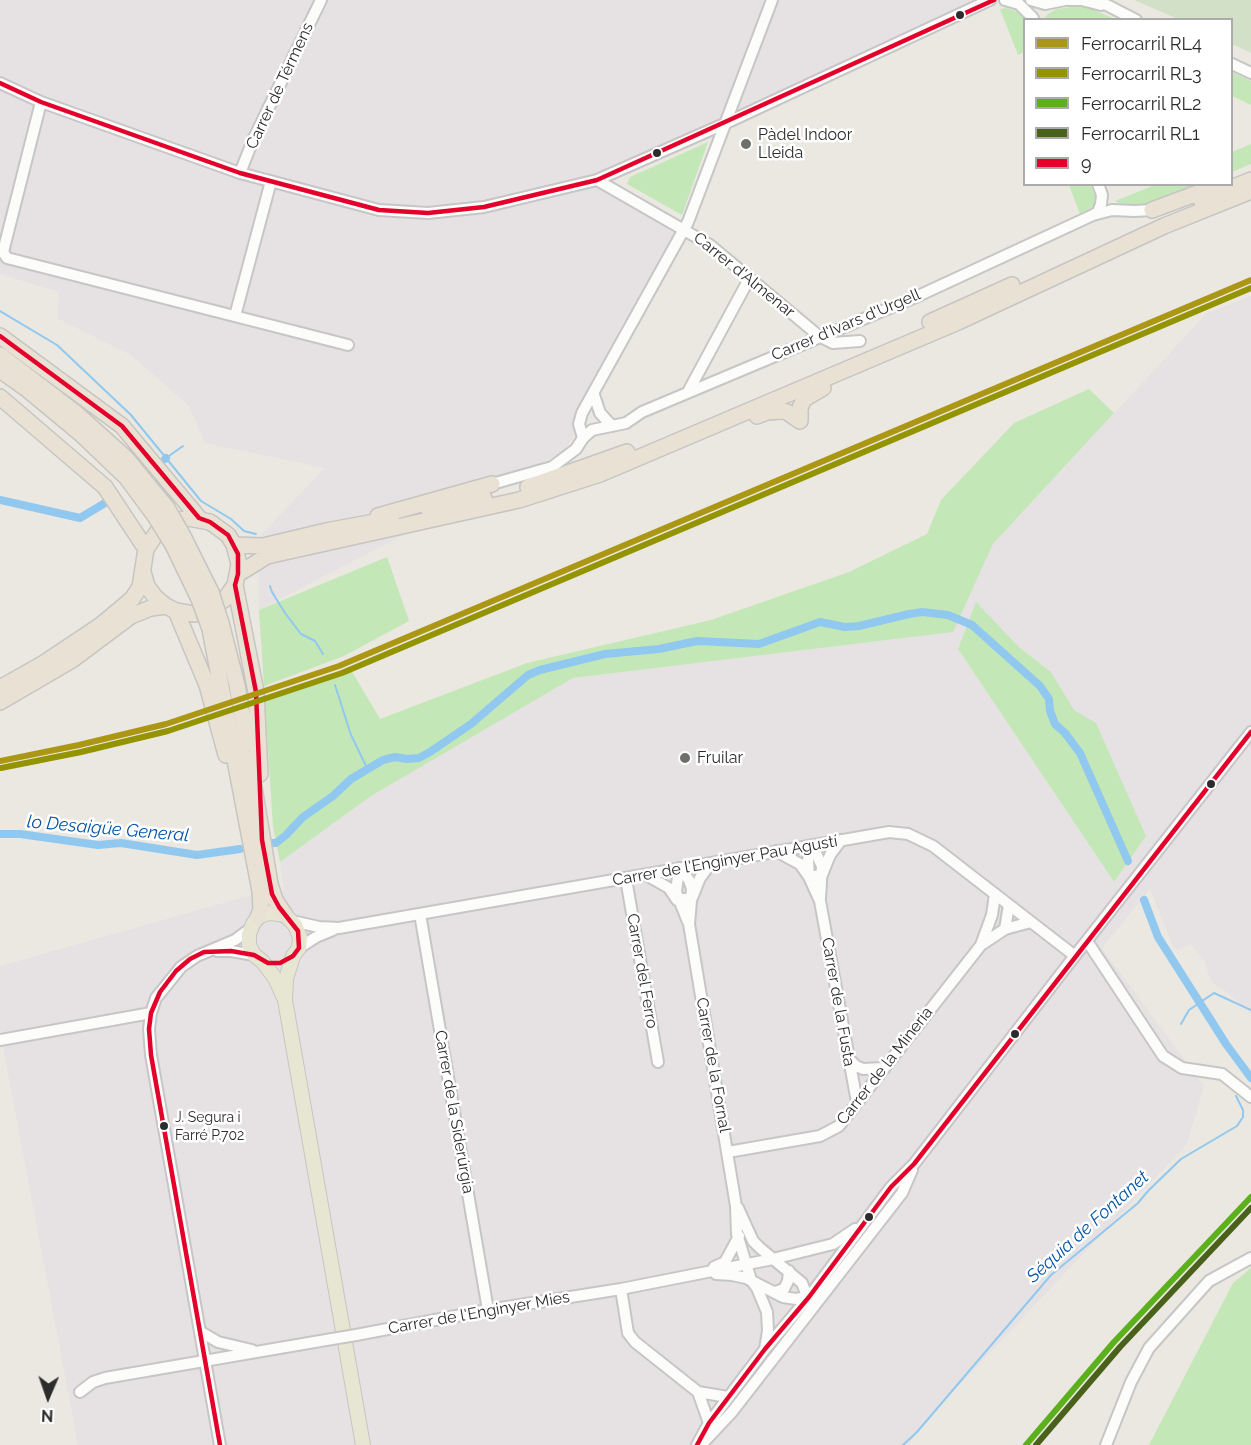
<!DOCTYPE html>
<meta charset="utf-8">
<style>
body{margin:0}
#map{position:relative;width:1251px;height:1445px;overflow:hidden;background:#eae8e1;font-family:Raleway,sans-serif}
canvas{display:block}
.legend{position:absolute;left:1023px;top:18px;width:210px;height:168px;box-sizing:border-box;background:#fff;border:2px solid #ababab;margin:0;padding:8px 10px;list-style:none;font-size:18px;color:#2c2c2c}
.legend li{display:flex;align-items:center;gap:12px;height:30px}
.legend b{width:30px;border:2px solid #ababab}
.north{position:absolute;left:18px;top:1367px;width:60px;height:60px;-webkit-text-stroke:4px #fff;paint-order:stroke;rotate:182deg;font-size:16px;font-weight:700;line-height:24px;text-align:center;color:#2c2c2c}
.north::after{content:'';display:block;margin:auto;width:21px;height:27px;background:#2c2c2c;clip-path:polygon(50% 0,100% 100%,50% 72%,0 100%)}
</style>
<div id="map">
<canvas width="1251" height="1445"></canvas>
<ul class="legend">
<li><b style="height:8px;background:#ab9713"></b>Ferrocarril RL4</li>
<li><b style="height:8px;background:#949300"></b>Ferrocarril RL3</li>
<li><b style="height:8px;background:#5cb01c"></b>Ferrocarril RL2</li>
<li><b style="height:8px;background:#4a611c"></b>Ferrocarril RL1</li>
<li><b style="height:8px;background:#e4002b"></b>9</li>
</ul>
<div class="north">N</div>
</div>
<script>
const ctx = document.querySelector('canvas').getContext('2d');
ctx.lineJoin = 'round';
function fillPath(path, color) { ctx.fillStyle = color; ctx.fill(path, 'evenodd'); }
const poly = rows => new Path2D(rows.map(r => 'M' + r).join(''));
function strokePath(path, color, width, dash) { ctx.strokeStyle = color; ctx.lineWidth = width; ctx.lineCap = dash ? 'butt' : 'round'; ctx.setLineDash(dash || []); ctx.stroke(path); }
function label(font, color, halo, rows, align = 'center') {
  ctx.font = font + ' Raleway,sans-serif'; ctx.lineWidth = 5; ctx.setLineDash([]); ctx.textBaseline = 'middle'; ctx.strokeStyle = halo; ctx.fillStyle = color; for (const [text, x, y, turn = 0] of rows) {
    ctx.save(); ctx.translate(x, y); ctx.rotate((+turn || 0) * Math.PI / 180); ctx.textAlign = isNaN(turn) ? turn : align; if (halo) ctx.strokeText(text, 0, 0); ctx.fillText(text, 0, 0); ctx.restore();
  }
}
const industrial = poly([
 [0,0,981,0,567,187,597,180,685,229,565,451,259,610,258,538,325,468,205,443,189,406,131,355,57,318,59,292,0,274],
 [1251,296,1251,1014,1227,992,1211,982,1204,960,1191,944,1178,950,1173,946,1150,889,1102,948,1204,1086,1187,1144,934,1412,908,1445,78,1445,0,1031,0,966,241,898,284,891,280,862,371,796,573,678,952,632,993,544,1207,313],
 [976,603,1019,647,1048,669,1074,710,1096,724,1146,836,1114,882,958,649]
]);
const green = poly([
 [1077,6,1086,7,1115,19,1064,20,1060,18,1044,19,1048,14,1057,9],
 [1006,8,1021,13,1027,19,1024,20,1024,52,1018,55,1000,9],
 [1232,72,1251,81,1251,105,1232,96],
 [708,142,682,215,627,184,630,177],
 [1251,144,1251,164,1232,172,1232,152],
 [1069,185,1090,185,1095,196,1094,206,1080,214],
 [1155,185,1201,185,1139,206,1124,206,1115,201],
 [1089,389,1114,413,993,544,953,632,573,678,371,796,280,862,273,827,265,702,351,670,380,719,527,663,711,620,849,572,927,534,941,500,1014,423],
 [387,557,409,621,344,656,264,686,259,610],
 [976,602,1019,647,1051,672,1074,710,1096,723,1146,836,1114,882,958,649],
 [1251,1268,1251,1445,1149,1445,1233,1283]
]);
const cemetery = poly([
 [1134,0,1251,0,1251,53,1232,44,1232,20,1178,19]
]);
const stream = poly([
 [0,311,57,345,131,415,201,501,231,519,244,531,256,534],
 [166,458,183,446],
 [270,586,272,592,285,613,301,634,315,641,323,654],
 [335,685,351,735,368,770],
 [1181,1024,1189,1010,1214,993,1251,1010],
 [903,1445,917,1432,1051,1275,1138,1203,1148,1191,1181,1159,1237,1126,1243,1117,1243,1110,1236,1096]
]);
const canal = poly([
 [165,459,166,458],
 [0,500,80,518,105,503],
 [0,834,20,834,98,845,121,843,197,855,240,849],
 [272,843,276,843,286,835,303,817,333,796,351,779,383,760,395,757,407,759,419,758,430,752,471,724,528,675,540,670,605,654,659,649,697,641,759,644,820,622,845,627,859,626,909,614,922,612,948,615,972,625,1040,686,1049,699,1050,711,1055,724,1065,733,1080,753,1128,861],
 [1144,900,1158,937,1226,1044,1251,1078]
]);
const minor = poly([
 [1005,0,1019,4,1033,18],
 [1031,0,1045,4,1065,0],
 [1069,0,1082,0,1101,5],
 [1097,0,1136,20],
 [1232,64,1251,73],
 [0,83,41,102,240,173,379,210,428,213,484,207,597,180,724,124,990,0],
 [41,102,3,252,7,258,348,345],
 [240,173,253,140,321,0],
 [597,180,710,245,819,336,833,343,860,341],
 [1093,215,1098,212,1101,204,1102,195,1098,184],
 [235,316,271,181],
 [688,392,749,279],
 [594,395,600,413,612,426],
 [583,438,579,424,582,413,688,222,772,0],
 [492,484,552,467,576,449,583,438,592,430,626,423,642,412,918,296,1093,215,1112,210,1134,211,1152,210],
 [812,845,808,860,809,877,820,901,857,1102],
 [812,845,822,866,820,898],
 [776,851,800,864,809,877,822,875,830,855,841,840],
 [679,868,689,880,692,889,689,924,736,1206,737,1234,751,1280,757,1288,767,1312,768,1331,765,1349],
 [679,868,676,892,688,922],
 [646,875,669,888,677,900,692,898,700,878,711,863],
 [626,879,658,1062],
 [420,914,488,1310],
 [292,921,319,927,339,928,889,832,908,834,933,846,1075,956],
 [1005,929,1009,905],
 [1087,941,1163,1056,1182,1068,1222,1074,1251,1097],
 [981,945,992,915,995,894],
 [299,948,316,937,333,930],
 [217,951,231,951,254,955],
 [0,1040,151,1013],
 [848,1058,856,1066,863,1069,883,1068],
 [728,1152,820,1136,839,1126,981,945,1005,929,1031,922],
 [738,1208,753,1241,760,1248,802,1283,809,1301],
 [714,1267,725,1262,739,1236],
 [716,1274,732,1275,746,1278,783,1297,796,1299,812,1296],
 [621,1289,628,1333,635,1342,698,1392,728,1397],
 [775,1292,784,1289,788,1281,789,1271],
 [201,1332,218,1342,252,1350],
 [356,1335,488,1310,621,1289,773,1259,833,1244,855,1229],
 [80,1392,93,1382,105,1378,332,1339],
 [698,1392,709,1423],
 [220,1445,151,1055,149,1029,151,1013,156,998,181,967,197,956,235,940,250,929],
 [697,1445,709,1423,765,1349,809,1297,891,1187,914,1164,1070,962,1251,732],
 [701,1445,732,1412,902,1193,912,1170],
 [1106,1445,1131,1382,1149,1348,1209,1281,1251,1258]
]);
const major = poly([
 [285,1000,275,978,262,961,254,955,249,945,249,934,253,924,258,917,265,914,272,913,285,915,295,925,300,937,299,948,293,956,286,979,285,1000,363,1445]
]);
const highway = poly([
 [1201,200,1251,180],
 [1152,210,1211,188],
 [930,322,1012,285],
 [0,336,122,426,199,518],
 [0,355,77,414,126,458,167,508],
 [0,370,28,390,81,434,126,477,155,516],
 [0,397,105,487,146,549],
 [757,416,767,412,782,411,787,412,800,421],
 [800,421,800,408,804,399,823,388],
 [528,487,627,452],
 [429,510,484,498],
 [378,516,492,484],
 [183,536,211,592],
 [173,545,199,599],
 [234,545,263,546,326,531,391,519],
 [238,574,267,556,519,500,600,474,958,322,1164,226,1251,191],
 [235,585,256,692,260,774],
 [176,611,207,685,226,755],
 [221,623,237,685,270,884,275,900,285,915],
 [210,629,260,891,261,910,258,917],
 [0,688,44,663,101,625,132,599,140,587,146,549,158,531,167,524,188,518,210,522,228,535,234,545,239,564,235,585,225,599,211,609,194,614,176,611,166,606,155,597,147,586,143,572],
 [0,702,72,660,131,616,151,608,166,606]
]);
const minorBridge = poly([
 [332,1339,356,1335]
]);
const highwayBridge = poly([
 [167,508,183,536],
 [155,516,173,545],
 [211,592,221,623],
 [199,599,210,629]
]);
const bus1 = poly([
 [0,83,41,102,240,173,379,210,428,213,484,207,597,180,994,0],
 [0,336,122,426,199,518,210,522,228,535,238,554,238,574,235,585,256,692,262,840,272,894,279,907,298,931,299,948,293,956,280,963,268,963,254,955,231,951,204,952,190,959,176,971,160,992,151,1013,149,1029,151,1055,220,1445],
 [697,1445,709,1423,765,1349,809,1297,891,1187,914,1164,1251,732]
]);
const rail1 = poly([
 [0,761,79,745,166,724,339,666,1251,280]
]);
const rail2 = poly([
 [1,768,81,752,168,731,342,673,1251,288]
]);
const rail3 = poly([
 [1026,1445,1114,1342,1251,1197]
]);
const rail4 = poly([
 [1036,1445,1120,1347,1251,1208]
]);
const markers = [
 [960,15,5,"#2c2c2c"],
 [746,144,6,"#6e6e6b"],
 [657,153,5,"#2c2c2c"],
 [685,758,6,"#6e6e6b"],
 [1211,784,5,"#2c2c2c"],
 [1015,1034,5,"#2c2c2c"],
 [164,1126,5,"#2c2c2c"],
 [869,1217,5,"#2c2c2c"]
];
const busNames = [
 ["J. Segura i",175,1118],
 ["Farré P.702",175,1136]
];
const streetNames = [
 ["Carrer de Térmens",280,86,-65],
 ["Carrer d'Almenar",744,275,39],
 ["Carrer d'Ivars d'Urgell",846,325,-23],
 ["Carrer de l'Enginyer Pau Agustí",725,861,-10],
 ["Carrer del Ferro",642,971,80],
 ["Carrer de la Fusta",838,1002,80],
 ["Carrer de la Fornal",713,1065,80],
 ["Carrer de la Mineria",885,1066,-52],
 ["Carrer de la Siderúrgia",454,1112,80],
 ["Carrer de l'Enginyer Mies",479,1313,-10]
];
const poiNames = [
 ["Pàdel Indoor",758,135],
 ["Lleida",758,153],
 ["Fruilar",697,758]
];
const waterNames = [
 ["lo Desaigüe General",108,829,5],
 ["Séquia de Fontanet",1088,1227,-42]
];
fillPath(industrial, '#e6e2e4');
fillPath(green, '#c4e7b8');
fillPath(cemetery, '#d3e0c8');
strokePath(stream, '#91c8ef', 2);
strokePath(canal, '#91c8ef', 8);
strokePath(minor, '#c7c6c6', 14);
strokePath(major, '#c6c5c2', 16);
strokePath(highway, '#c6c5c2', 18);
strokePath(minor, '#fcfcfa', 10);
strokePath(major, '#e7e6d3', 14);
strokePath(highway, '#e9e1d4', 15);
strokePath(minorBridge, '#c7c6c6', 14, []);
strokePath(highwayBridge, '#c6c5c2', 18, []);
strokePath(minorBridge, '#fcfcfa', 10);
strokePath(highwayBridge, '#e9e1d4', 15);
strokePath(bus1, '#e4002b', 4.5);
strokePath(rail1, '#ab9713', 6);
strokePath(rail2, '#949300', 6);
strokePath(rail3, '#5cb01c', 6);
strokePath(rail4, '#4a611c', 6);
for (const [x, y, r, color] of markers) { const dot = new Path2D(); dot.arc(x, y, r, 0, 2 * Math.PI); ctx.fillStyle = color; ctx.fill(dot); strokePath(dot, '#fff', 2); }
label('14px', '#2c2c2c', '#fff', busNames, 'left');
label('16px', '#2c2c2c', '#fff', streetNames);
label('16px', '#2c2c2c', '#fff', poiNames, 'left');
label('italic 18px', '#0655a5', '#fff', waterNames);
</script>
